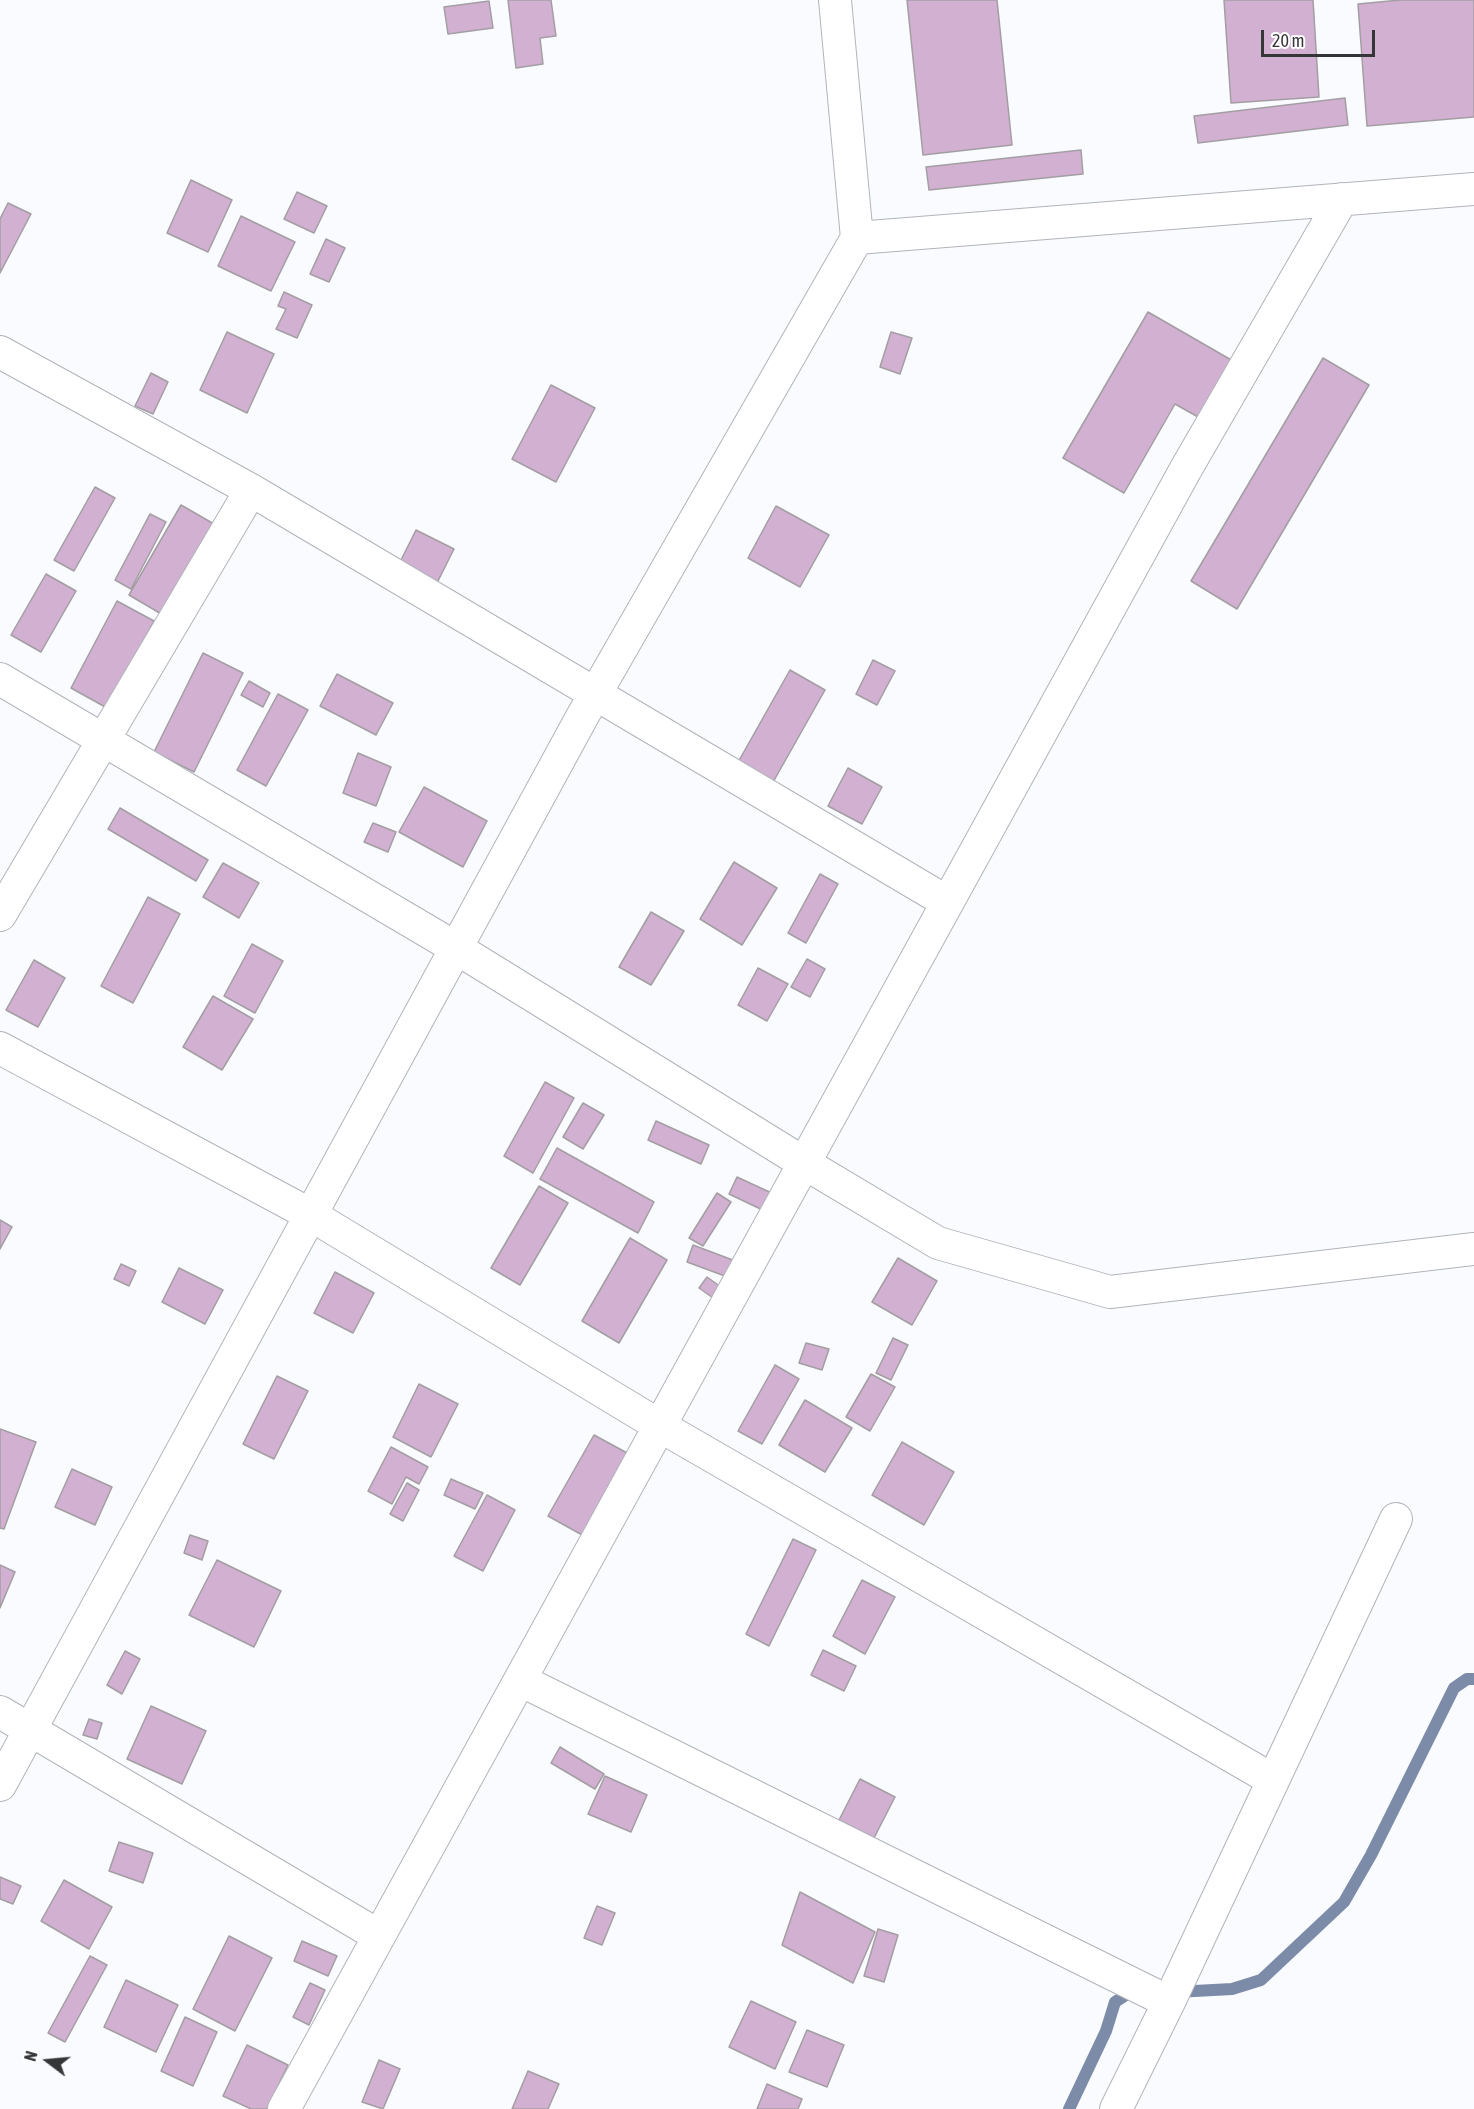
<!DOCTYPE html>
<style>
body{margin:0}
#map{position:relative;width:1474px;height:2109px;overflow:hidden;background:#f9fbff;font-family:"Asap Condensed",sans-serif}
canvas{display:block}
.north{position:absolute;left:18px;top:2031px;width:60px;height:60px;-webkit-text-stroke:4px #fff;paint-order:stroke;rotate:286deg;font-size:16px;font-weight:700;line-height:24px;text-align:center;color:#353638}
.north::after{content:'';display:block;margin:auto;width:21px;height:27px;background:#353638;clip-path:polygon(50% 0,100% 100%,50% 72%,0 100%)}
.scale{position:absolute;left:1261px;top:30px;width:114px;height:27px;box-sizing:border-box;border:3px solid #353638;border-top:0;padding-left:8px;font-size:18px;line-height:21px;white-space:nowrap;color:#353638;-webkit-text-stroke:4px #fff;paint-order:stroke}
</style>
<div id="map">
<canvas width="1474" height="2109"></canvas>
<div class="north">N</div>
<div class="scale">20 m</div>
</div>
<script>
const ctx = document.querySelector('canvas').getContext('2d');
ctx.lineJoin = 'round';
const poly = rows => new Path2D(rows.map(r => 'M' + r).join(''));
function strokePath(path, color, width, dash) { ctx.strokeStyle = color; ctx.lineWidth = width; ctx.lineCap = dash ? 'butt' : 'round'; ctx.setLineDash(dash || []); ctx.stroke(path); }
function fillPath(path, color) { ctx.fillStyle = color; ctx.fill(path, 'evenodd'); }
const stream = poly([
 [1176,1992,1232,1989,1261,1980,1344,1902,1371,1855,1454,1688,1467,1679,1474,1679],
 [1069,2109,1106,2031,1115,2002,1129,1993,1137,1993]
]);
const building = poly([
 [508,0,551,0,556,36,540,38,543,64,516,68,508,0],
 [907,0,997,0,1012,145,923,155,907,0],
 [1224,0,1313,0,1319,97,1231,103,1224,0],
 [1400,0,1474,0,1474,117,1367,126,1358,4,1400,0],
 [489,1,493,28,448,34,444,7,489,1],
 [1345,98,1348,125,1198,143,1194,116,1345,98],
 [1081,150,1083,174,929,190,926,167,1081,150],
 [191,180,232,200,208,252,167,233,191,180],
 [297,192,327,206,314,233,284,219,297,192],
 [8,203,31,214,0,273,0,219,8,203],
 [241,216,295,242,271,291,218,266,241,216],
 [326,239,345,248,329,282,310,274,326,239],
 [284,292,312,305,297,338,276,329,286,309,278,306,284,292],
 [1148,312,1240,365,1207,422,1175,404,1124,493,1063,458,1148,312],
 [227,332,274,354,247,413,200,390,227,332],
 [891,332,912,338,900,374,880,367,891,332],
 [1323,358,1369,385,1237,609,1191,581,1323,358],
 [151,373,168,382,153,414,135,406,151,373],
 [551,385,595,408,556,482,512,459,551,385],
 [95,487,115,498,74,571,54,560,95,487],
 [181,505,214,524,163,615,129,595,181,505],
 [776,506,829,535,800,587,748,558,776,506],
 [150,514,166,522,131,589,115,580,150,514],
 [416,530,454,549,436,585,398,566,416,530],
 [46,574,76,591,41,652,11,635,46,574],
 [117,601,154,621,107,708,71,688,117,601],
 [203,653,243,673,194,772,154,752,203,653],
 [873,660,895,671,877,705,856,694,873,660],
 [790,670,825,690,772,784,737,764,790,670],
 [337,674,393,703,376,735,320,706,337,674],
 [249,681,270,693,263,707,241,695,249,681],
 [278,694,308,710,266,786,237,770,278,694],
 [358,753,391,767,376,806,343,793,358,753],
 [848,768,882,787,862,824,828,806,848,768],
 [424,787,487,821,463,867,399,832,424,787],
 [120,808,208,860,196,881,108,829,120,808],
 [373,823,396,832,388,852,364,842,373,823],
 [734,862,777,888,742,945,700,919,734,862],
 [223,863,259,883,239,918,203,897,223,863],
 [820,874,838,884,806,943,788,933,820,874],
 [148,897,180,914,133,1003,101,986,148,897],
 [651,912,684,931,651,985,619,967,651,912],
 [252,944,283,961,255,1013,224,996,252,944],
 [807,959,825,969,810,997,791,987,807,959],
 [34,960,65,978,38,1027,6,1010,34,960],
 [758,968,788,984,767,1021,738,1005,758,968],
 [213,996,253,1019,222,1070,183,1047,213,996],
 [545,1082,574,1098,533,1173,504,1156,545,1082],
 [583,1103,604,1115,583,1149,563,1137,583,1103],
 [656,1121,709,1145,701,1164,648,1140,656,1121],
 [557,1148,654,1202,638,1233,540,1179,557,1148],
 [737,1177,778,1196,769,1213,729,1194,737,1177],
 [539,1186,568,1203,520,1285,491,1268,539,1186],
 [717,1193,731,1202,703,1246,689,1238,717,1193],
 [0,1220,12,1227,0,1249,0,1220],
 [630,1238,667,1260,619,1343,582,1321,630,1238],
 [693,1245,738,1262,733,1279,687,1262,693,1245],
 [898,1258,937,1281,912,1325,872,1302,898,1258],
 [121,1264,136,1271,129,1286,114,1279,121,1264],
 [179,1268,223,1290,205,1324,162,1302,179,1268],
 [335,1272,374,1293,353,1333,314,1313,335,1272],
 [707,1277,721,1287,713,1298,699,1288,707,1277],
 [893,1338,908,1345,891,1380,876,1373,893,1338],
 [806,1343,829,1349,822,1370,799,1363,806,1343],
 [775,1365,799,1379,762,1444,738,1431,775,1365],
 [871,1374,895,1387,870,1431,846,1417,871,1374],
 [277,1376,308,1391,274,1459,243,1444,277,1376],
 [419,1384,458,1404,431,1457,393,1437,419,1384],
 [805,1400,852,1428,825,1472,779,1445,805,1400],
 [0,1429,36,1442,4,1529,0,1528,0,1429],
 [594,1435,629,1454,584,1536,548,1516,594,1435],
 [902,1442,954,1472,924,1525,872,1495,902,1442],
 [391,1447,428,1467,419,1484,406,1477,392,1504,368,1491,391,1447],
 [72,1469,112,1487,95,1525,55,1507,72,1469],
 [451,1479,483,1493,475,1509,444,1495,451,1479],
 [407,1483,419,1490,403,1521,390,1514,407,1483],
 [487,1495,515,1510,483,1571,454,1556,487,1495],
 [190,1535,208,1541,202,1560,184,1553,190,1535],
 [793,1539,816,1550,769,1646,746,1634,793,1539],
 [217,1560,281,1591,254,1647,189,1615,217,1560],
 [0,1565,15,1572,0,1608,0,1565],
 [862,1580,895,1597,865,1654,833,1636,862,1580],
 [823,1650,856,1666,844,1691,811,1675,823,1650],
 [125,1651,140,1659,122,1694,107,1685,125,1651],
 [151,1706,206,1731,182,1784,127,1759,151,1706],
 [89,1719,102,1723,97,1739,83,1735,89,1719],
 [560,1747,604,1774,595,1789,551,1763,560,1747],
 [605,1776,647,1795,631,1832,588,1814,605,1776],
 [860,1779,895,1797,874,1838,839,1820,860,1779],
 [119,1842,153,1853,143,1883,109,1871,119,1842],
 [0,1877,21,1886,13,1904,0,1899,0,1877],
 [64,1880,112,1907,89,1949,41,1921,64,1880],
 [800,1892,875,1932,853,1983,782,1945,800,1892],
 [597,1906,615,1913,602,1945,584,1938,597,1906],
 [878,1929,898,1935,884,1982,864,1976,878,1929],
 [229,1936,272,1958,235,2031,193,2009,229,1936],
 [302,1941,337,1956,328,1976,294,1961,302,1941],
 [90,1956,107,1965,65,2042,48,2033,90,1956],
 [126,1980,178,2005,156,2052,104,2027,126,1980],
 [310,1983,325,1990,309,2025,293,2017,310,1983],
 [751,2001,796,2022,775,2069,729,2047,751,2001],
 [185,2017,217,2032,193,2086,161,2071,185,2017],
 [807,2030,844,2045,827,2087,789,2072,807,2030],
 [247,2045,288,2065,267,2109,251,2109,223,2096,247,2045],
 [379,2060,400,2069,383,2109,362,2102,379,2060],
 [528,2071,559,2084,548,2109,512,2109,528,2071],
 [767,2084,802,2099,798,2109,757,2109,767,2084]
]);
const minor = poly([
 [857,238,1474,189],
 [0,352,251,490,947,902],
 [0,679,456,948,804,1163,938,1243,1110,1292,1474,1249],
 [0,915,251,490],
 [0,1048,311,1215,660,1426,1273,1780],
 [520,1680,1169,2002],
 [0,1712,379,1936],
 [0,1785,582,717,857,238,835,0],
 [284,2109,1187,467,1342,199],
 [1116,2109,1169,2002,1396,1519]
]);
strokePath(stream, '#7c8ba7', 12);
fillPath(building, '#d2b0d2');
strokePath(building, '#a39ea2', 1.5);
strokePath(minor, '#b1b4ba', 34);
strokePath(minor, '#fff', 32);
</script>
